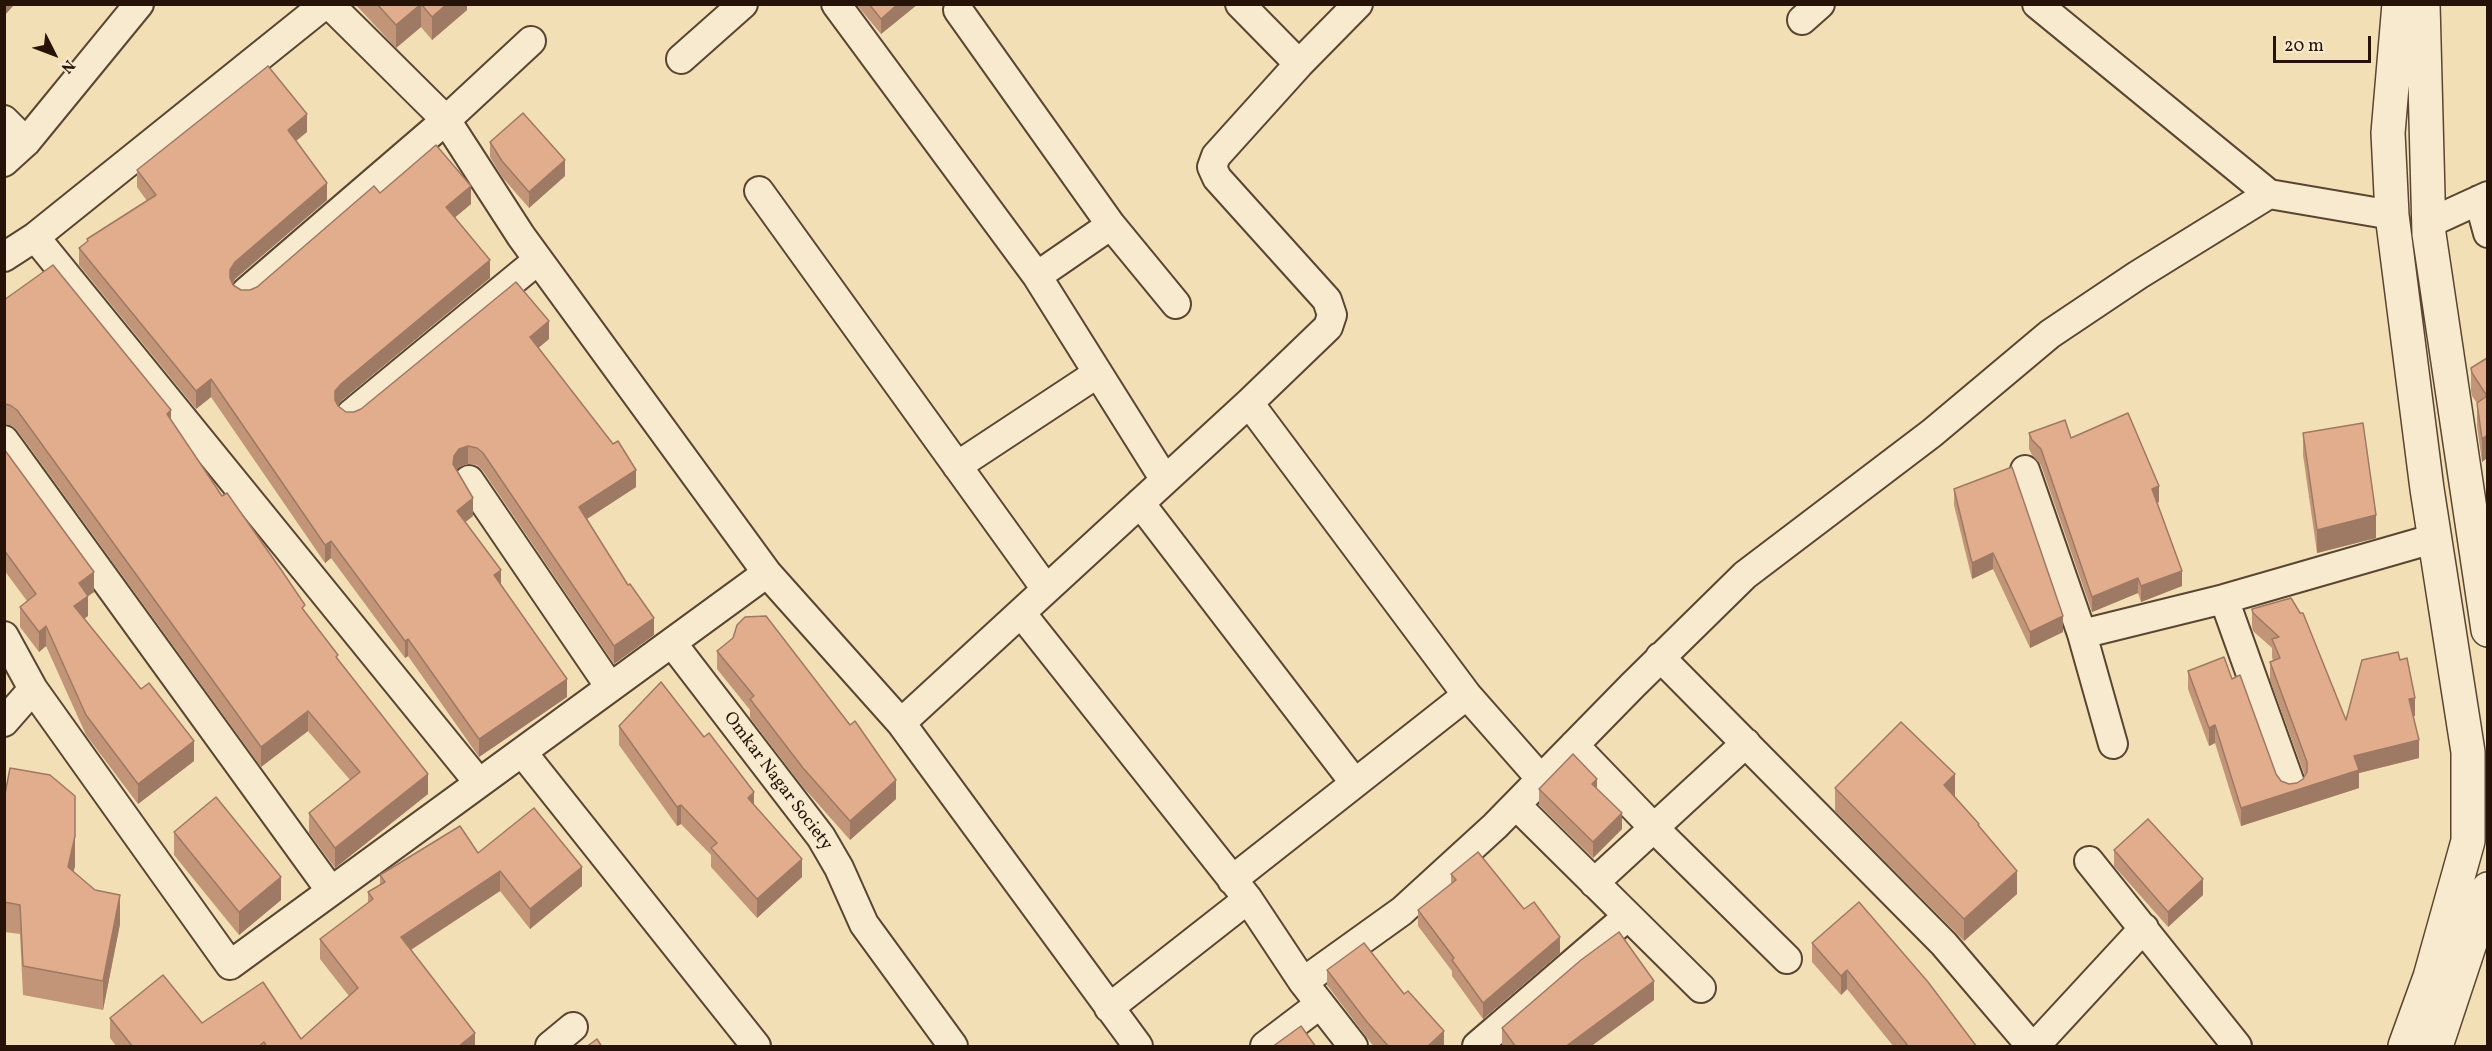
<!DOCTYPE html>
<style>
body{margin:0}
#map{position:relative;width:2492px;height:1051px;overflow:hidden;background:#f3dfb5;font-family:Vollkorn,serif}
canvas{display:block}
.frame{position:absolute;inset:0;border:6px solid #261206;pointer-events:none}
.north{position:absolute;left:24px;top:24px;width:60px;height:60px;-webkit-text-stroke:4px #f7eacf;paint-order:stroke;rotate:132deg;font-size:16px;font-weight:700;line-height:24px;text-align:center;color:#261206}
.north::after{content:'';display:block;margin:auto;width:21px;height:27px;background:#261206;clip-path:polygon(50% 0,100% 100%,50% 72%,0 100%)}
.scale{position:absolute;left:2273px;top:36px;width:98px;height:27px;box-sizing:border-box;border:3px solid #261206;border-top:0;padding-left:8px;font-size:18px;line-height:21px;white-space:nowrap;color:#261206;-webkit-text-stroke:4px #f7eacf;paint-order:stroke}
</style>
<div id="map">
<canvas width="2492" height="1051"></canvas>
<div class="frame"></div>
<div class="north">N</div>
<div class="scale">20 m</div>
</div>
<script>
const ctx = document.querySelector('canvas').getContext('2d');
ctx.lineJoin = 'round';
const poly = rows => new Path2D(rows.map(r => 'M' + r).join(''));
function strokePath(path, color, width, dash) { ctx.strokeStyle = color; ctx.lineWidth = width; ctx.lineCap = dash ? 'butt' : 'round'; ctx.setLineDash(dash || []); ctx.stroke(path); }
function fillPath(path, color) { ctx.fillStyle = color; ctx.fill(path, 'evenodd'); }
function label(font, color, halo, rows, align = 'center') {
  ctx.font = font + ' Vollkorn,serif'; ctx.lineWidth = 4.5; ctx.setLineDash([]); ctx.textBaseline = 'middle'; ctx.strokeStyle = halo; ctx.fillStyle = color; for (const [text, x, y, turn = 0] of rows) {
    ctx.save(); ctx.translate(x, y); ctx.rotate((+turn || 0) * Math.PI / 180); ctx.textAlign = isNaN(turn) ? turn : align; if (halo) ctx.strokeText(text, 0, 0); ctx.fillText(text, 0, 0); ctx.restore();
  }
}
const minor = poly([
 [329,4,446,120,521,236,767,573],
 [836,4,1037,276,1165,480],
 [1240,4,1299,64],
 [2037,4,2269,194],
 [958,10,1111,225,1176,304],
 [1802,20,1820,4],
 [681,59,743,4],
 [4,120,26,142],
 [4,162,26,142,139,4],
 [759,191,1046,589],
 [2479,200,2488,233],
 [2429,223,2488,196],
 [35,237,479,783],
 [4,257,35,237,325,4],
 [1037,276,1111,225],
 [246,292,446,120,531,41],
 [1249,403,1467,695,1541,779],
 [351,414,538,260],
 [4,440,331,891],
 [957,466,1098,373],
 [2025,470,2082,634,2113,744],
 [469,480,610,687],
 [1140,503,1354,782],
 [2224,599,2291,786],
 [1021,613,1248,899,1303,982,1353,1046],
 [2082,634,2224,599,2436,538],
 [4,636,33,689],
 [672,643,821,837,839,868,864,924,953,1046],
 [1660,657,1944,944,2031,1046],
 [4,722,33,689,230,965,767,573,901,723,1138,1046],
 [901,723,1249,403,1328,327,1332,315,1327,300,1217,178,1212,167,1216,156,1299,64,1358,4],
 [1574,745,1654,828,1787,959],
 [522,752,756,1046],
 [1516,805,1701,988],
 [2089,861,2237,1046],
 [1232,880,1467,695],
 [1594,883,1746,743],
 [1303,982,1402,911,1495,826,1633,685,1745,575,1932,433,2050,334,2138,275,2269,194,2392,215],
 [1109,1008,1248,899],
 [550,1046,573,1027],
 [1265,1046,1319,1005],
 [1477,1046,1628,916],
 [2035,1046,2144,928]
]);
const tertiary = poly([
 [2399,4,2388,133,2392,215,2427,489,2468,752,2468,841,2430,977,2405,1046],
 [2423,4,2429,234,2488,630],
 [2436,1046,2488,889]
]);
const wall = poly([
 [355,4,467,4,467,10,432,40,421,27,396,48],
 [856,4,918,4,881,34],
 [307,132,296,141,327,200,235,279,233,284,233,285,241,290,250,290,257,287,380,193,471,204,455,217,490,278,341,401,338,406,346,412,354,412,549,339,538,348,636,487,587,519,654,635,614,664,483,471,477,465,468,464,459,467,456,470,473,516,465,522,567,697,479,757,408,656,405,658,331,558,325,563,211,397,196,409,79,265,79,248,87,242,87,239,147,201,137,187,137,170],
 [490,142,565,176,529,208,502,177,490,157],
 [4,300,171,420,222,496,305,612,428,794,335,868,309,833,309,813,350,780,308,731,261,767,17,430,10,425,4,424],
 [2487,358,2487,458,2482,462,2477,426,2477,403,2472,396,2471,391,2471,368],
 [2029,433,2071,438,2159,502,2157,503,2182,586,2141,602,2138,593,2092,612,2041,465,2032,455,2029,449],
 [2303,433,2376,538,2317,553,2303,455],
 [4,449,94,592,88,596,88,616,84,618,194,761,138,804,86,735,46,646,39,652,20,627,20,607,27,601,4,570],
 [1954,489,2063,632,2030,648,1993,569,1972,579,1954,505],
 [2291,598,2346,720,2415,716,2413,717,2419,758,2359,773,2359,788,2241,826,2215,743,2209,746,2188,689,2188,671,2232,679,2276,774,2281,781,2289,784,2297,783,2303,779,2305,776,2270,680,2270,662,2273,661,2272,657,2272,648,2253,631,2252,627,2252,609],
 [717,651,896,799,850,840,803,787,750,718,750,710,717,669],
 [619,726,754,805,802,877,757,918,711,867,711,855,681,824,677,826,619,745],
 [1835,788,1955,796,1979,827,2017,894,1964,941,1835,811],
 [1539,789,1597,789,1622,829,1593,858,1539,805],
 [4,799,75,866,73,872,120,924,103,1010,23,995,20,934,4,932],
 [174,832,281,900,239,935,174,855],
 [2114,850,2203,895,2168,927,2114,866],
 [478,853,582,886,530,929,500,891,411,950,475,1047,117,1047,110,1038,110,1018,202,1023,301,1039,349,996,320,959,320,939,368,903,368,892,380,885,380,875],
 [1451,874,1560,953,1483,1019,1452,976,1452,971,1418,926,1418,910,1451,884],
 [1812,943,1977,1047,1894,1047,1847,989,1841,995,1812,962],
 [1327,970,1444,1047,1374,1047,1327,985],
 [1654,1000,1590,1047,1502,1046,1502,1028]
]);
const shadedWall = poly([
 [4,4,15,4,4,16],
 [421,4,421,27,396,48,396,25],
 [447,4,467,4,467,10,432,40,432,17],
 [898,4,918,4,881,34,881,19],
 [307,114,307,132,288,147,288,130],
 [565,160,565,176,529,208,529,192],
 [327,183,327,200,235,279,230,287,230,270,235,262],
 [471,186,471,204,446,225,446,207],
 [490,260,490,278,341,401,335,409,335,391,341,384],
 [549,321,549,339,530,355,530,337],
 [211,379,211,397,196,409,196,391],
 [171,410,171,430,167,414],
 [2487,435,2487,458,2482,462,2482,439],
 [468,446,468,464,459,467,454,473,453,464,454,456,459,449],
 [636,470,636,487,579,524,579,507],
 [2159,486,2159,502,2152,505,2152,489],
 [473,498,473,516,457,529,457,511],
 [2376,515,2376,538,2317,553,2317,530],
 [331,541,331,558,325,563,325,545],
 [1993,553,1993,569,1972,579,1972,563],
 [501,570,501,587,494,575],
 [2182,571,2182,586,2141,602,2141,586],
 [94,572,94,592,88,596,88,616,74,626,74,606,79,583],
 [2138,578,2138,593,2092,612,2092,597],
 [2063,616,2063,632,2030,648,2030,632],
 [654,618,654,635,614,664,614,646],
 [46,626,46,646,39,652,39,632],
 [408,639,408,656,405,658,405,641],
 [567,679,567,697,479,757,479,739],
 [2415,698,2415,716,2409,717,2409,699],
 [308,711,308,731,261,767,261,747],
 [2215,725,2215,743,2209,746,2209,728],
 [2419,740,2419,758,2359,773,2359,788,2241,826,2241,808,2354,771,2354,756],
 [194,741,194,761,138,804,138,784],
 [428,774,428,794,335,868,335,848],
 [1955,774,1955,796,1944,808,1944,785],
 [1597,779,1597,795,1592,784],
 [896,780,896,799,850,840,850,821],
 [754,792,754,811,748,798],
 [75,796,75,866,68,896,68,867],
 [681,805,681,824,677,826,677,807],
 [1622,813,1622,829,1593,858,1593,842],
 [802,859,802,877,757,918,757,899],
 [582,867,582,886,530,929,530,909],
 [500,871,500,891,401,956,401,937],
 [2017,871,2017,894,1964,941,1964,919],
 [281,877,281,900,239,935,239,912],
 [2203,879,2203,895,2168,927,2168,912],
 [120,895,120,924,103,1010,103,981],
 [1560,937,1560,953,1483,1019,1483,1003],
 [1847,970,1847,989,1841,995,1841,976],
 [1654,981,1654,1000,1590,1047,1565,1047],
 [1444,1031,1444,1047,1427,1047],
 [475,1033,475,1047,458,1047]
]);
const building = poly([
 [377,4,421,4,396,25,377,4],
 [421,4,447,4,432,17,421,4],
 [869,4,898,4,881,19,869,4],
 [268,66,307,114,288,130,327,183,235,262,230,270,230,278,233,285,241,290,250,290,257,287,374,186,380,193,436,145,471,186,446,207,490,260,341,384,335,391,335,400,338,406,346,412,354,412,361,409,516,282,549,321,530,337,613,444,618,441,636,470,579,507,628,585,630,584,654,618,614,646,483,453,477,448,468,446,459,449,454,456,453,464,473,498,457,511,501,570,494,575,567,679,479,739,408,639,405,641,331,541,325,545,211,379,196,391,79,248,88,241,87,239,156,195,137,170,268,66],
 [523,113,565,160,529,192,502,161,490,142,523,113],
 [53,265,171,410,167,414,222,496,227,493,282,571,305,605,302,608,338,655,336,657,428,774,335,848,309,813,360,772,308,711,261,747,17,410,10,405,4,404,4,300,53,265],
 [2487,358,2487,435,2482,439,2477,403,2487,396,2472,373,2471,368,2487,358],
 [2128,413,2159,486,2152,489,2182,571,2141,586,2138,578,2092,597,2041,449,2032,440,2029,433,2065,420,2071,438,2128,413],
 [2363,423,2376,515,2317,530,2303,433,2363,423],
 [4,449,94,572,79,583,88,596,74,606,141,689,149,683,194,741,138,784,86,715,46,626,39,632,20,607,36,594,4,550,4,449],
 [2012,467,2063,616,2030,632,1993,553,1972,563,1954,489,2012,467],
 [2291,598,2300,613,2303,613,2346,720,2362,660,2398,652,2400,660,2407,658,2415,698,2409,699,2419,740,2354,756,2359,770,2241,808,2215,725,2209,728,2188,671,2224,657,2232,679,2240,675,2276,774,2281,781,2289,784,2297,783,2303,779,2307,772,2307,762,2270,662,2280,658,2272,639,2279,637,2253,613,2252,609,2291,598],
 [766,616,850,725,855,721,896,780,850,821,803,768,750,699,754,696,717,651,733,638,737,625,745,617,766,616],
 [661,682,704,737,709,733,754,792,748,798,802,859,757,899,711,848,717,843,681,805,677,807,619,726,661,682],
 [1901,722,1955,774,1944,785,1979,824,1978,825,2017,871,1964,919,1835,788,1901,722],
 [1573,754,1597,779,1592,784,1622,813,1593,842,1539,789,1573,754],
 [10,768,50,775,75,796,75,836,68,867,95,890,120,895,103,981,23,966,20,905,4,902,4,799,10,768],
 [216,797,281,877,239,912,174,832,216,797],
 [534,808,582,867,530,909,500,871,401,937,475,1033,458,1047,267,1047,264,1042,258,1047,133,1047,110,1018,163,975,202,1023,263,982,301,1039,358,988,320,939,373,899,368,892,385,882,380,875,460,826,478,853,534,808],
 [2148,819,2203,879,2168,912,2114,850,2148,819],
 [1478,852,1524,909,1534,902,1560,937,1483,1003,1452,960,1454,958,1418,910,1456,880,1451,874,1478,852],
 [1859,902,1928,982,1977,1047,1909,1047,1847,970,1841,976,1812,943,1859,902],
 [1619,932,1654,981,1565,1047,1516,1047,1502,1028,1581,960,1619,932],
 [1364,943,1404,994,1408,991,1444,1031,1427,1047,1389,1047,1367,1022,1327,970,1364,943],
 [1301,1026,1316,1047,1272,1047,1301,1026],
 [597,1039,602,1047,586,1047,597,1039]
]);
const streetNames = [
 ["Omkar Nagar Society",777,782,53]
];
strokePath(minor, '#594532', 32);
strokePath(tertiary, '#594532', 36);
strokePath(minor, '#f7eacf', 28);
strokePath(tertiary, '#f7eacf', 33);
fillPath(wall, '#c29579');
fillPath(shadedWall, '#9e7963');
fillPath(building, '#e2ad8d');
strokePath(building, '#9e7963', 1.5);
label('18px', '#261206', '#f7eacf', streetNames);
</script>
